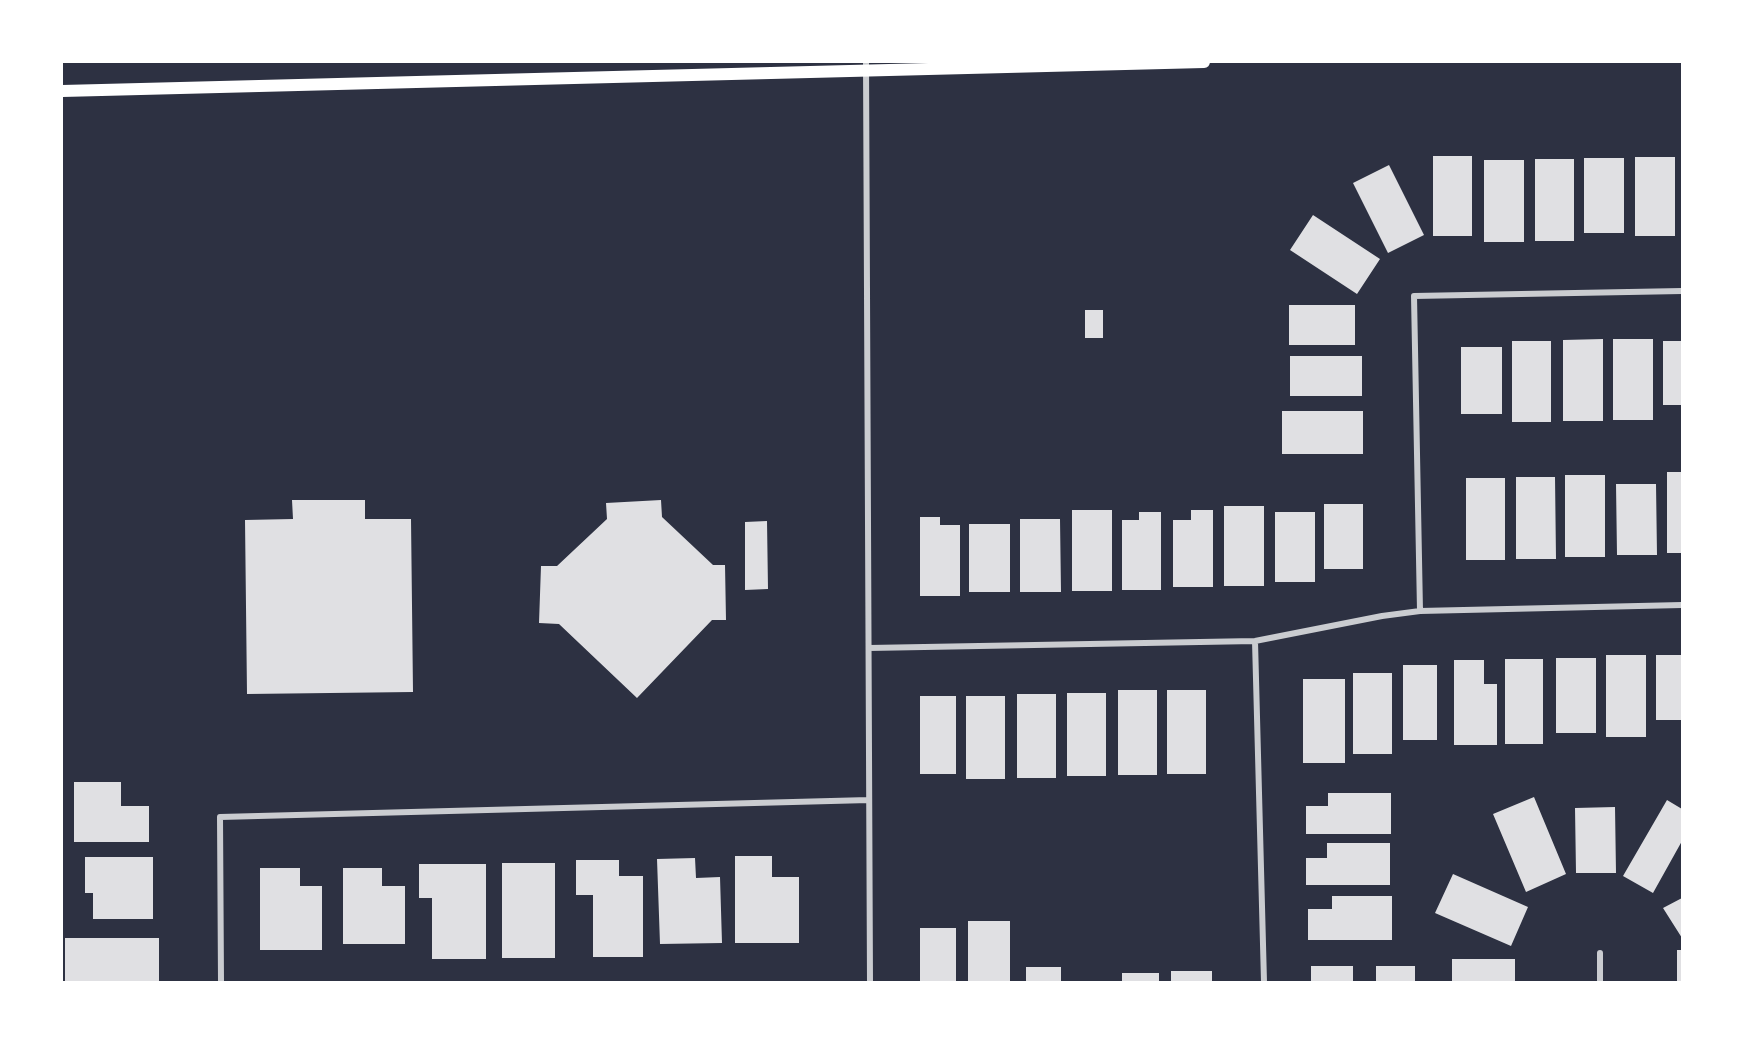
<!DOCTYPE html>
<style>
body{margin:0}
#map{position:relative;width:1744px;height:1044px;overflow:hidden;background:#2d3142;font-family:"Work Sans",sans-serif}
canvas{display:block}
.frame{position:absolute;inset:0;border:63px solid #fff;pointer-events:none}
</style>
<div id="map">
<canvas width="1744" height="1044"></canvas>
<div class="frame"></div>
</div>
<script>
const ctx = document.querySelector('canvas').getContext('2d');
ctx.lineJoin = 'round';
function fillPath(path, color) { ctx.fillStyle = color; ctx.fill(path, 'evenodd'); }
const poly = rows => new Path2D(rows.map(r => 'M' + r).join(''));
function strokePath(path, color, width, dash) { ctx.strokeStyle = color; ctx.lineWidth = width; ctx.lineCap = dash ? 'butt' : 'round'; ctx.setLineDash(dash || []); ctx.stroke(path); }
const building = poly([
 [1433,156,1472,156,1472,236,1433,236],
 [1635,157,1675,157,1675,236,1635,236],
 [1584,158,1624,158,1624,233,1584,233],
 [1535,159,1574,159,1574,241,1535,241],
 [1484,160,1524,160,1524,242,1484,242],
 [1389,165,1424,235,1388,253,1353,183],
 [1313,215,1380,259,1357,294,1290,250],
 [1289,305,1355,305,1355,345,1289,345],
 [1085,310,1103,310,1103,338,1085,338],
 [1603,339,1603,421,1563,421,1563,340],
 [1613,339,1653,339,1653,420,1613,420],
 [1512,341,1551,341,1551,422,1512,422],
 [1663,341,1682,341,1682,405,1663,405],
 [1461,347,1502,347,1502,414,1461,414],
 [1290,356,1362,356,1362,396,1290,396],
 [1282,411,1363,411,1363,454,1282,454],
 [1667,472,1682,472,1682,553,1667,553],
 [1565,475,1605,475,1605,557,1565,557],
 [1516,477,1555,477,1556,559,1516,559],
 [1466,478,1505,478,1505,560,1466,560],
 [1616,484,1656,484,1657,555,1617,555],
 [292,500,365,500,365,519,411,519,413,692,247,694,245,520,293,519],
 [661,500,662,517,713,565,725,565,726,620,712,620,637,698,559,624,539,623,541,566,557,566,607,519,606,503],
 [1324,504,1363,504,1363,569,1324,569],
 [1224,506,1264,506,1264,586,1224,586],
 [1072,510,1112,510,1112,591,1072,591],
 [1191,510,1213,510,1213,587,1173,587,1173,520,1191,520],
 [1139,512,1161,512,1161,590,1122,590,1122,520,1139,520],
 [1275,512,1315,512,1315,582,1275,582],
 [920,517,940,517,940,525,960,525,960,596,920,596],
 [1020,519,1060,519,1061,592,1020,592],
 [767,521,768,589,745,590,745,522],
 [969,524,1010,524,1010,592,969,592],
 [1606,655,1646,655,1646,737,1606,737],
 [1656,655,1682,655,1682,720,1656,720],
 [1556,658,1596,658,1596,733,1556,733],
 [1505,659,1543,659,1543,744,1505,744],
 [1454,660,1484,660,1484,684,1497,684,1497,745,1454,745],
 [1403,665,1437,665,1437,740,1403,740],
 [1353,673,1392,673,1392,754,1353,754],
 [1303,679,1345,679,1345,763,1303,763],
 [1118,690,1157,690,1157,775,1118,775],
 [1167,690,1206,690,1206,774,1167,774],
 [1067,693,1106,693,1106,776,1067,776],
 [1017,694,1056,694,1056,778,1017,778],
 [920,696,956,696,956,774,920,774],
 [966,696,1005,696,1005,779,966,779],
 [74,782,121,782,121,806,149,806,149,842,74,842],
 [1328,793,1391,793,1391,834,1306,834,1306,806,1328,806],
 [1534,797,1566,874,1526,892,1493,814],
 [1667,800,1682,809,1682,841,1653,893,1623,876],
 [1615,807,1616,873,1576,873,1575,808],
 [1327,843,1390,843,1390,885,1306,885,1306,858,1327,858],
 [735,856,772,856,772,877,799,877,799,943,735,943],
 [85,857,153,857,153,919,93,919,93,893,85,893],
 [695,858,696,878,720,877,722,943,660,944,657,859],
 [576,860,619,860,619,876,643,876,643,957,593,957,593,895,576,895],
 [502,863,555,863,555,958,502,958],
 [419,864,486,864,486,959,432,959,432,898,419,898],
 [260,868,300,868,300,886,322,886,322,950,260,950],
 [343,868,382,868,382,886,405,886,405,944,343,944],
 [1453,874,1528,907,1511,946,1435,913],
 [1332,896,1392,896,1392,940,1308,940,1308,909,1332,909],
 [1682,898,1682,938,1663,908],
 [968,921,1010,921,1010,982,968,982],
 [920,928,956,928,956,982,920,982],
 [65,938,159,938,159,982,65,982],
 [1677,950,1682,950,1682,982,1677,982],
 [1452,959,1515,959,1515,982,1452,982],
 [1311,966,1353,966,1353,982,1311,982],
 [1376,966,1415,966,1415,982,1376,982],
 [1026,967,1061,967,1061,982,1026,982],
 [1171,971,1212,971,1212,982,1171,982],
 [1122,973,1159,973,1159,982,1122,982]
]);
const minor = poly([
 [866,62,870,982],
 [1420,611,1414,296,1682,291],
 [1255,641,1264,982],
 [869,648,1255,641,1382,616,1420,611,1682,605],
 [1600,953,1600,982],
 [221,982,220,817,869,800]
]);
const secondary = poly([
 [62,91,1204,62]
]);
fillPath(building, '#e0e0e3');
strokePath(minor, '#caccd0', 6);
strokePath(secondary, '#fff', 12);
</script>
